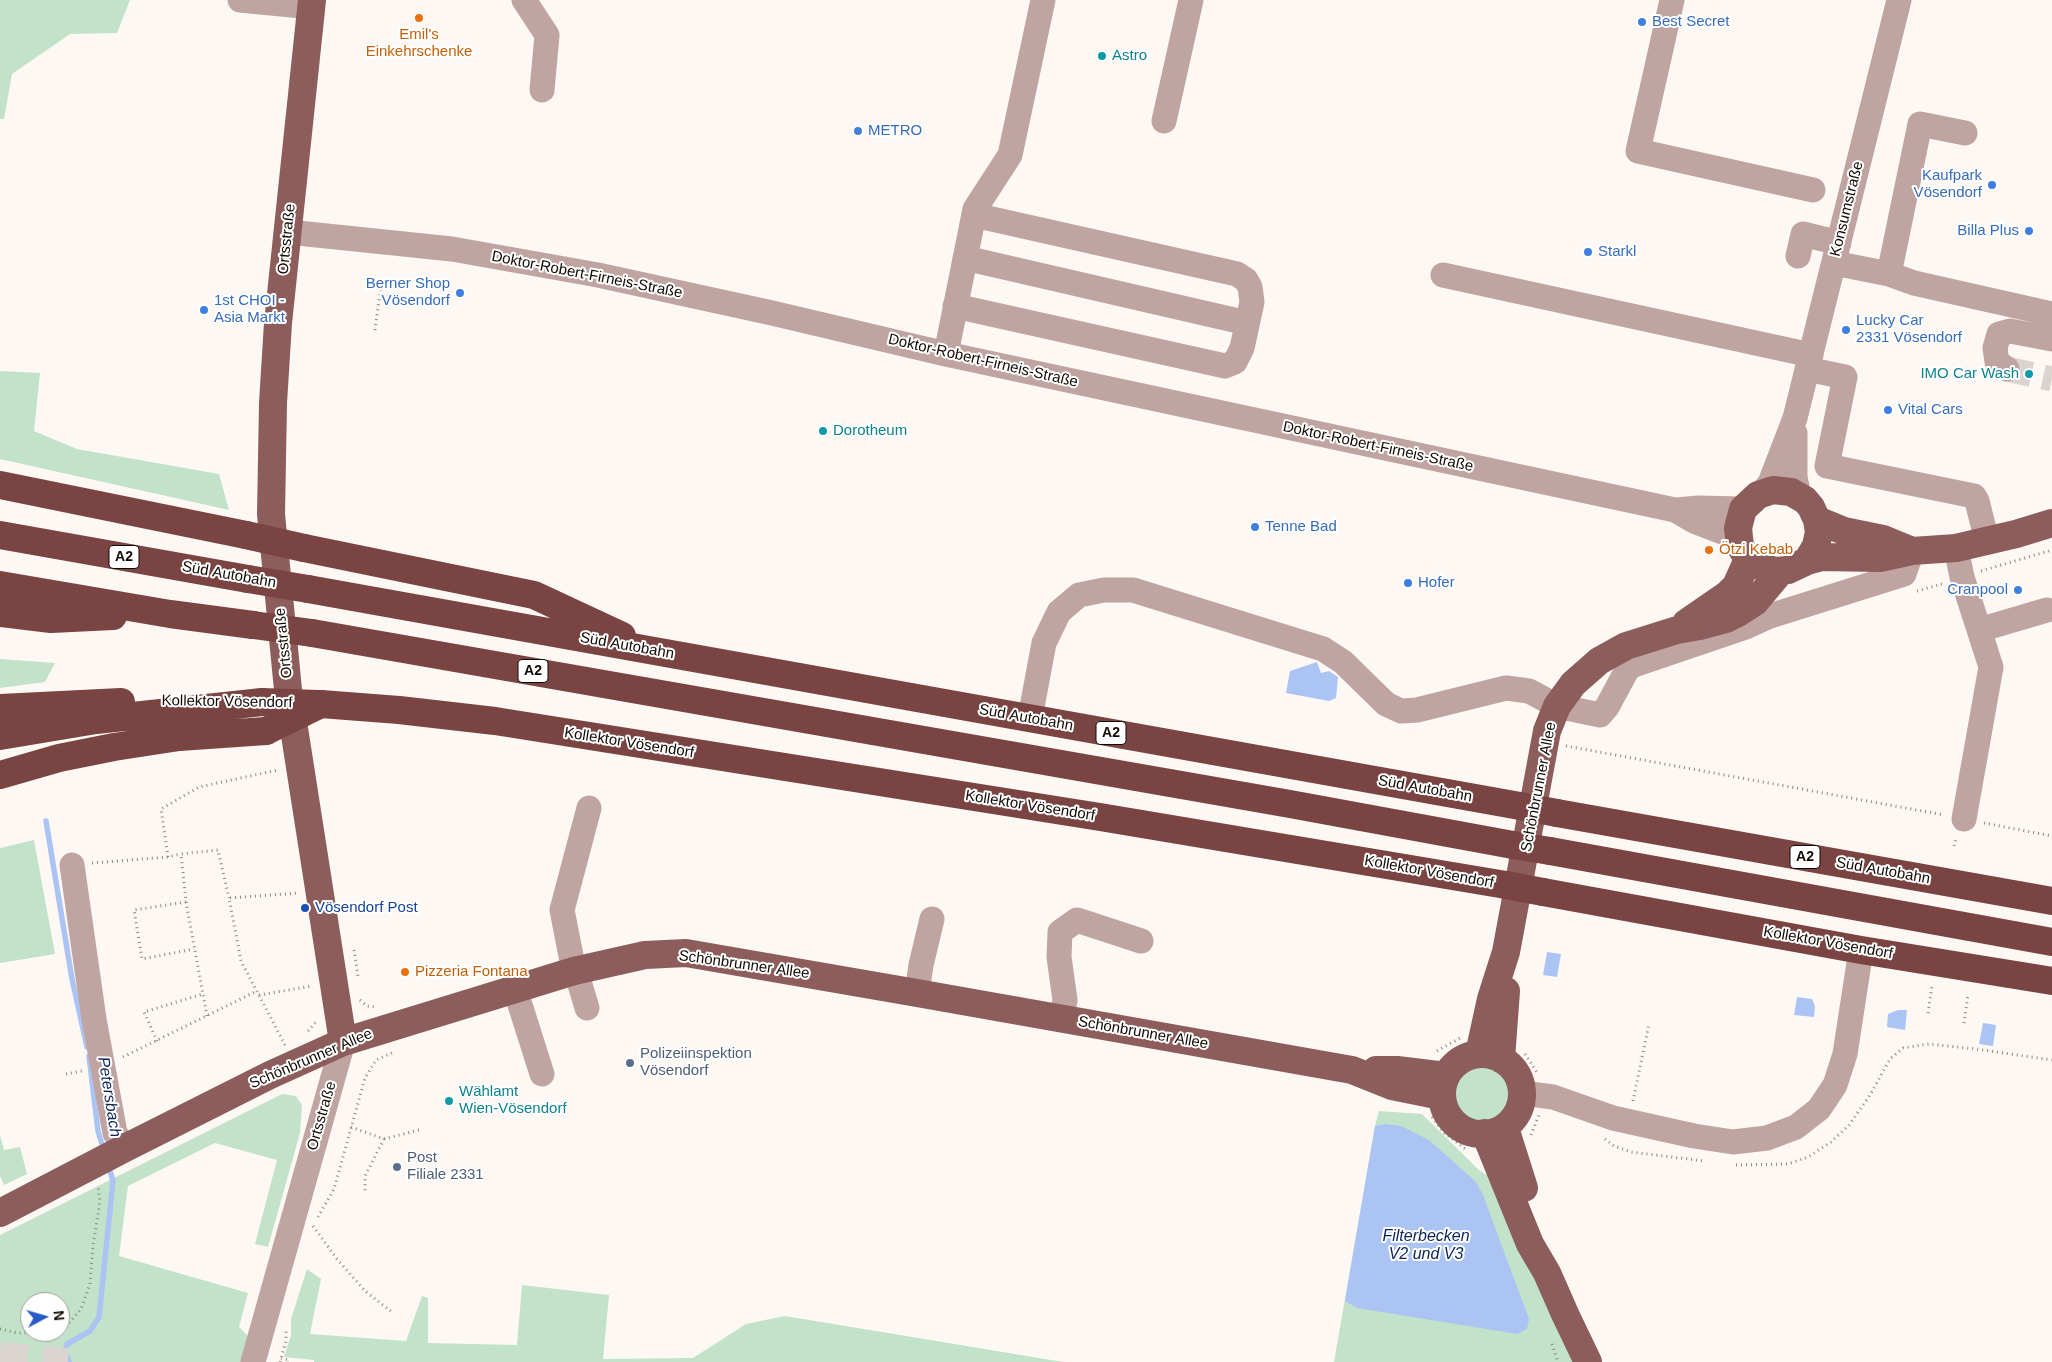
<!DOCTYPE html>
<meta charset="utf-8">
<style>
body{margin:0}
#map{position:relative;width:2052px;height:1362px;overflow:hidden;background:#fdf8f4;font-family:Arial,sans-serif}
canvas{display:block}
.north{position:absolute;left:20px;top:1292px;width:50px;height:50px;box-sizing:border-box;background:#fff;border:1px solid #a09d9b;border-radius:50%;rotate:84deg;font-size:14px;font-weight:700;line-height:20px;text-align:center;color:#110a05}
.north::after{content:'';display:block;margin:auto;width:18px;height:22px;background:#2a59c8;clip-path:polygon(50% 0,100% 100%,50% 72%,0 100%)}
</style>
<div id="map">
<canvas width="2052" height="1362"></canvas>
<div class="north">N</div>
</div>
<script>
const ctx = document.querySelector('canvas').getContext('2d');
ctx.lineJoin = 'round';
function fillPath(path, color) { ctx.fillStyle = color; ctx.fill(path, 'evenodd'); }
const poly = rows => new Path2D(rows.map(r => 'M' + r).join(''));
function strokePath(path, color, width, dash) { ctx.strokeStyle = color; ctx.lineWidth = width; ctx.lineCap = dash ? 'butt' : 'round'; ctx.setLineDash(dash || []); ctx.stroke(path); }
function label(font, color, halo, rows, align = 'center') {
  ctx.font = font + ' Arial,sans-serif'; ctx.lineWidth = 4; ctx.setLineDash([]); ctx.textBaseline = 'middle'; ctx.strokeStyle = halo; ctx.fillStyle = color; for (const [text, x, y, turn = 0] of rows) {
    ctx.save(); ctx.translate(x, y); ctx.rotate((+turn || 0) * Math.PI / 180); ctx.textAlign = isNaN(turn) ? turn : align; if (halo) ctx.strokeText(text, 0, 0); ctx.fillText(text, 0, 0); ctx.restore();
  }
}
const green = poly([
 [0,0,130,0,117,33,70,34,12,74,4,119,0,119],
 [0,371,40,373,34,431,77,449,219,474,229,510,0,459],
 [0,659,55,663,45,682,0,688],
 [34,840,55,954,0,963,0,848],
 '1452 1093a30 30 0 1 1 60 0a30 30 0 1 1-60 0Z',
 [282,1094,296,1096,302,1105,300,1133,268,1247,255,1244,277,1160,215,1143,128,1186,119,1256,248,1293,239,1327,251,1339,244,1362,0,1362,0,1235],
 [30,1302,60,1302,60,1332,30,1332],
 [1379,1111,1422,1114,1479,1170,1493,1179,1573,1362,1334,1362,1375,1126],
 [0,1135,4,1150,20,1147,27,1174,4,1185,0,1176],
 [307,1269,321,1279,310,1334,406,1341,422,1296,428,1298,428,1343,517,1345,522,1285,609,1295,603,1359,693,1358,746,1324,785,1316,1063,1362,314,1362,314,1360,284,1357,291,1335,291,1319]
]);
const water = poly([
 [1317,662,1321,673,1329,671,1338,677,1336,698,1329,701,1286,693,1290,671],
 [1547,952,1561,954,1557,977,1543,975],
 [1797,997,1812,999,1815,1006,1814,1017,1794,1015],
 [1898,1010,1907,1010,1905,1030,1887,1027,1888,1014],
 [1983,1023,1996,1025,1993,1046,1979,1044],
 [1385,1124,1401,1126,1429,1140,1476,1182,1483,1195,1529,1319,1527,1329,1517,1334,1357,1308,1345,1301,1375,1126]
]);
const stream = poly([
 [46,821,72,979,87,1047],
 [89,1056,98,1131,104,1151],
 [69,1362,65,1351,67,1344,90,1331,99,1317,113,1181,108,1164]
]);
const minorTunnel = poly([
 [2007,369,2052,379]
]);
const highwayTunnel = poly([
 [0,1356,68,1362]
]);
const path = poly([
 [375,330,381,286,390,287],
 [1981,571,2052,550],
 [1917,591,1942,584],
 [1566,746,1944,815],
 [1984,823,2052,836],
 [1954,846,1956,839],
 [168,857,161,809,199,787,278,770],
 [92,863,168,857,181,854],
 [186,902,134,910,142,959,194,949],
 [354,950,358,976],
 [259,995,312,986],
 [360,1000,367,1006,376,1007],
 [1928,1013,1932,986],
 [207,1016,186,902,181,854,218,850,229,898],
 [1964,1023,1968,995],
 [308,1031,317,1021],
 [157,1041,144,1012,203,994],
 [285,1045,241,961,229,898,299,893],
 [1437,1051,1460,1038],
 [1525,1054,1538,1074],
 [123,1057,257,991],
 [66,1074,82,1071],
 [1633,1101,1649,1024],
 [1432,1117,1443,1132,1467,1150],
 [351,1127,384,1139,365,1176,365,1191],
 [1531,1135,1539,1115],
 [384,1139,419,1130],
 [1605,1139,1614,1146,1631,1152,1705,1161],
 [1736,1165,1788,1164,1808,1157,1831,1142,1849,1125,1870,1095,1890,1059,1903,1048,1929,1044,1976,1049,2052,1060],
 [318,1217,334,1189,365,1078,376,1060,394,1052],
 [313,1226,337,1259,365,1291,393,1313],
 [60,1327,69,1323,81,1309,90,1284,93,1246,100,1202,98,1186],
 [0,1329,18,1333,39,1332],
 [1552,1344,1558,1362],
 [281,1358,289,1360,288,1362],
 [280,1362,286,1341,286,1329]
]);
const minor = poly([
 [240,0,312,7],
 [524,0,547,35,542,90],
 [1672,0,1638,151,1813,190],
 [1164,121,1191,0],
 [288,232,452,249,598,275,772,313,946,354,1675,510,1694,521,1738,538],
 [1798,256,1803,234,1839,243],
 [965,258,1247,323],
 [1834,263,1889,274,1914,283,2052,314],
 [1889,274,1920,124,1965,133],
 [1443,275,1811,355],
 [955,306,1225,366,1235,362,1242,348,1252,302,1250,287,1246,280,1237,274,974,215],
 [946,354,975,209,1010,155,1043,0],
 [1807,369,1845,377,1827,466,1974,496,1977,501,1987,541],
 [2007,369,1997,362,1995,348,1999,334,2010,331,2052,339],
 [1795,433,1795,477,1799,496],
 [1763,492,1770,483,1795,418,1899,0],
 [1677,510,1698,508,1743,509],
 [1956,548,1962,577,1991,667,1964,819],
 [1979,630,2047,610],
 [1030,718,1044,643,1059,612,1079,595,1104,590,1133,590,1323,649,1343,662,1386,704,1401,711,1417,710,1506,688,1529,691,1557,706,1600,715,1607,707,1628,668,1634,665,1746,627,1770,616,1904,574,1912,551],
 [72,865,94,1019,115,1133,125,1148],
 [574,971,562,910,589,808],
 [576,971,587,1008],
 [515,989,542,1074],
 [917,993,921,965,932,919],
 [1062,1019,1065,1000,1059,957,1060,932,1077,920,1141,941],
 [1522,1093,1553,1097,1613,1118,1694,1136,1733,1142,1767,1138,1796,1127,1819,1109,1835,1085,1845,1054,1861,950],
 [253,1362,343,1042]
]);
const major = poly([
 [312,0,278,323,273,403,271,514,288,690,343,1042],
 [1817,520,1844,531,1883,539,1912,551],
 [1807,561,1816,546,1819,532,1817,520,1811,507,1805,500,1791,492,1773,490,1758,495,1743,509,1738,528,1740,546,1748,559,1754,564,1774,571,1788,570,1807,561,1822,557,1880,558,1912,551,1956,548,2016,534,2052,523],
 [1686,623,1728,594,1736,586,1748,559],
 [1479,1054,1491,999,1506,952,1547,731,1557,706,1573,684,1599,661,1626,646,1677,630,1700,626,1726,619,1738,613,1755,602,1781,571],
 '1442 1094a40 40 0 1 1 80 0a40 40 0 1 1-80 0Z',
 [1501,1059,1506,991],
 [1376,1070,1397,1070,1446,1076],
 [1505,1128,1524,1188],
 [1485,1133,1530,1244,1547,1273,1565,1314,1588,1362],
 [0,1213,125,1148,270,1075,343,1042,574,971,645,955,686,953,917,993,1352,1070,1392,1086,1441,1096]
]);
const highway = poly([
 [0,485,246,535],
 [0,535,248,579],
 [304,548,534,595,622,636],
 [0,585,170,614,253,625],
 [308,589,1520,806],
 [0,613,51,619,113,616],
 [312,633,1290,804,1513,845],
 [321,704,399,710,495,721,1100,817,1506,885],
 [0,708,121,702],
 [0,736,96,720,262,702],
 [0,775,59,758,114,747,179,737,266,731],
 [1557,813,2052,901],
 [1550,851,2052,942],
 [1543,892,1861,950,2052,981]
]);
const highwayBridge = poly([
 [246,535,304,548],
 [248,579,308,589],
 [253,625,312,633],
 [262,702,318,704],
 [266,731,321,704],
 [1520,806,1557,813],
 [1513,845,1550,851],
 [1506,885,1543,892]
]);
const markers = [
 [419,18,5,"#e8710a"],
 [1642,22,5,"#3f7fe0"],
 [1102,56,5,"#0f9aa8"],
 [858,131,5,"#3f7fe0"],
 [1992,185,5,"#3f7fe0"],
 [2029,231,5,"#3f7fe0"],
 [1588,252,5,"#3f7fe0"],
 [460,293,5,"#3f7fe0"],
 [204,310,5,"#3f7fe0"],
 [1846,330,5,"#3f7fe0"],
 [2029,374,5,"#0f9aa8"],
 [1888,410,5,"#3f7fe0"],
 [823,431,5,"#0f9aa8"],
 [1255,527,5,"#3f7fe0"],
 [1709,550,5,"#e8710a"],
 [1408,583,5,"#3f7fe0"],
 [2018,590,5,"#3f7fe0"],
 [305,908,5,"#1a4fb4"],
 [405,972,5,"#e8710a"],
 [630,1063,5,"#5c6f8a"],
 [449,1101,5,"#0f9aa8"],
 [397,1167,5,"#5c6f8a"]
];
const shields = [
 [124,557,30],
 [533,671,30],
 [1111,733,30],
 [1805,857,30]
];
const shieldNames = [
 ["A2",124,557],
 ["A2",533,671],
 ["A2",1111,733],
 ["A2",1805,857]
];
const shopNames = [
 ["Best Secret",1652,22],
 ["METRO",868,131],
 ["Kaufpark",1982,176,"right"],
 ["Vösendorf",1982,193,"right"],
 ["Billa Plus",2019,231,"right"],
 ["Starkl",1598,252],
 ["Berner Shop",450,284,"right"],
 ["Vösendorf",450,301,"right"],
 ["1st CHOI -",214,301],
 ["Asia Markt",214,318],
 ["Lucky Car",1856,321],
 ["2331 Vösendorf",1856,338],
 ["Vital Cars",1898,410],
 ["Tenne Bad",1265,527],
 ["Hofer",1418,583],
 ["Cranpool",2008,590,"right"]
];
const foodNames = [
 ["Emil's",419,35,"center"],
 ["Einkehrschenke",419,52,"center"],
 ["Ötzi Kebab",1719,550],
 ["Pizzeria Fontana",415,972]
];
const cultureNames = [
 ["Astro",1112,56],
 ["IMO Car Wash",2019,374,"right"],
 ["Dorotheum",833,431],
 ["Wählamt",459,1092],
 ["Wien-Vösendorf",459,1109]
];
const streetNames = [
 ["Konsumstraße",1847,209,-76],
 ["Ortsstraße",287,239,-84],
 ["Doktor-Robert-Firneis-Straße",587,275,11],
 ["Doktor-Robert-Firneis-Straße",983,361,13],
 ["Doktor-Robert-Firneis-Straße",1378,447,12],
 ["Süd Autobahn",229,575,10],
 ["Ortsstraße",284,643,-96],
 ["Süd Autobahn",627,646,10],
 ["Kollektor Vösendorf",227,702,1],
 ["Süd Autobahn",1026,718,10],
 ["Kollektor Vösendorf",629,743,9],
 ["Schönbrunner Allee",1539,787,-79],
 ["Süd Autobahn",1425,789,10],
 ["Kollektor Vösendorf",1030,806,9],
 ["Süd Autobahn",1883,871,10],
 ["Kollektor Vösendorf",1429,872,10],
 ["Kollektor Vösendorf",1828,943,10],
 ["Schönbrunner Allee",744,965,8],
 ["Schönbrunner Allee",1143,1033,10],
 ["Schönbrunner Allee",311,1059,-23],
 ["Ortsstraße",322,1116,-74]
];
const transitNames = [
 ["Vösendorf Post",315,908]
];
const serviceNames = [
 ["Polizeiinspektion",640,1054],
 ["Vösendorf",640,1071],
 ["Post",407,1158],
 ["Filiale 2331",407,1175]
];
const waterNames = [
 ["Petersbach",109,1097,81],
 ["Filterbecken",1426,1237],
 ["V2 und V3",1426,1255]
];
fillPath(green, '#c3e2ca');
fillPath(water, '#abc4f4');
strokePath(stream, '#abc4f4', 5.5);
strokePath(minorTunnel, '#dad4d0', 25, [25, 12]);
strokePath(highwayTunnel, '#dad4d0', 28, [28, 14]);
strokePath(path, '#8e8984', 3, [1, 4]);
strokePath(minor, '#c0a4a2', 25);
strokePath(major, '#8c5d5a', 28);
strokePath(highway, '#794441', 28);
strokePath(highwayBridge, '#794441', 28);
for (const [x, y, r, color] of markers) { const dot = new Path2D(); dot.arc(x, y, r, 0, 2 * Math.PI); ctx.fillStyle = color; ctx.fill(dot); strokePath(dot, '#fff', 2); }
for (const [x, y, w] of shields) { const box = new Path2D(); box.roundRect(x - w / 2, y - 11.5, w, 23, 4); ctx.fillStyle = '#fff'; ctx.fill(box); strokePath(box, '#110a05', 1); }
label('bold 14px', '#110a05', null, shieldNames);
label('15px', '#366cbe', '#fff', shopNames, 'left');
label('15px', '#c56008', '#fff', foodNames, 'left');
label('15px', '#0d838f', '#fff', cultureNames, 'left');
label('15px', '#110a05', '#fff', streetNames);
label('15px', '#164399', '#fff', transitNames, 'left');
label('15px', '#4e5e75', '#fff', serviceNames, 'left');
label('italic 16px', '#0c245b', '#fff', waterNames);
</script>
